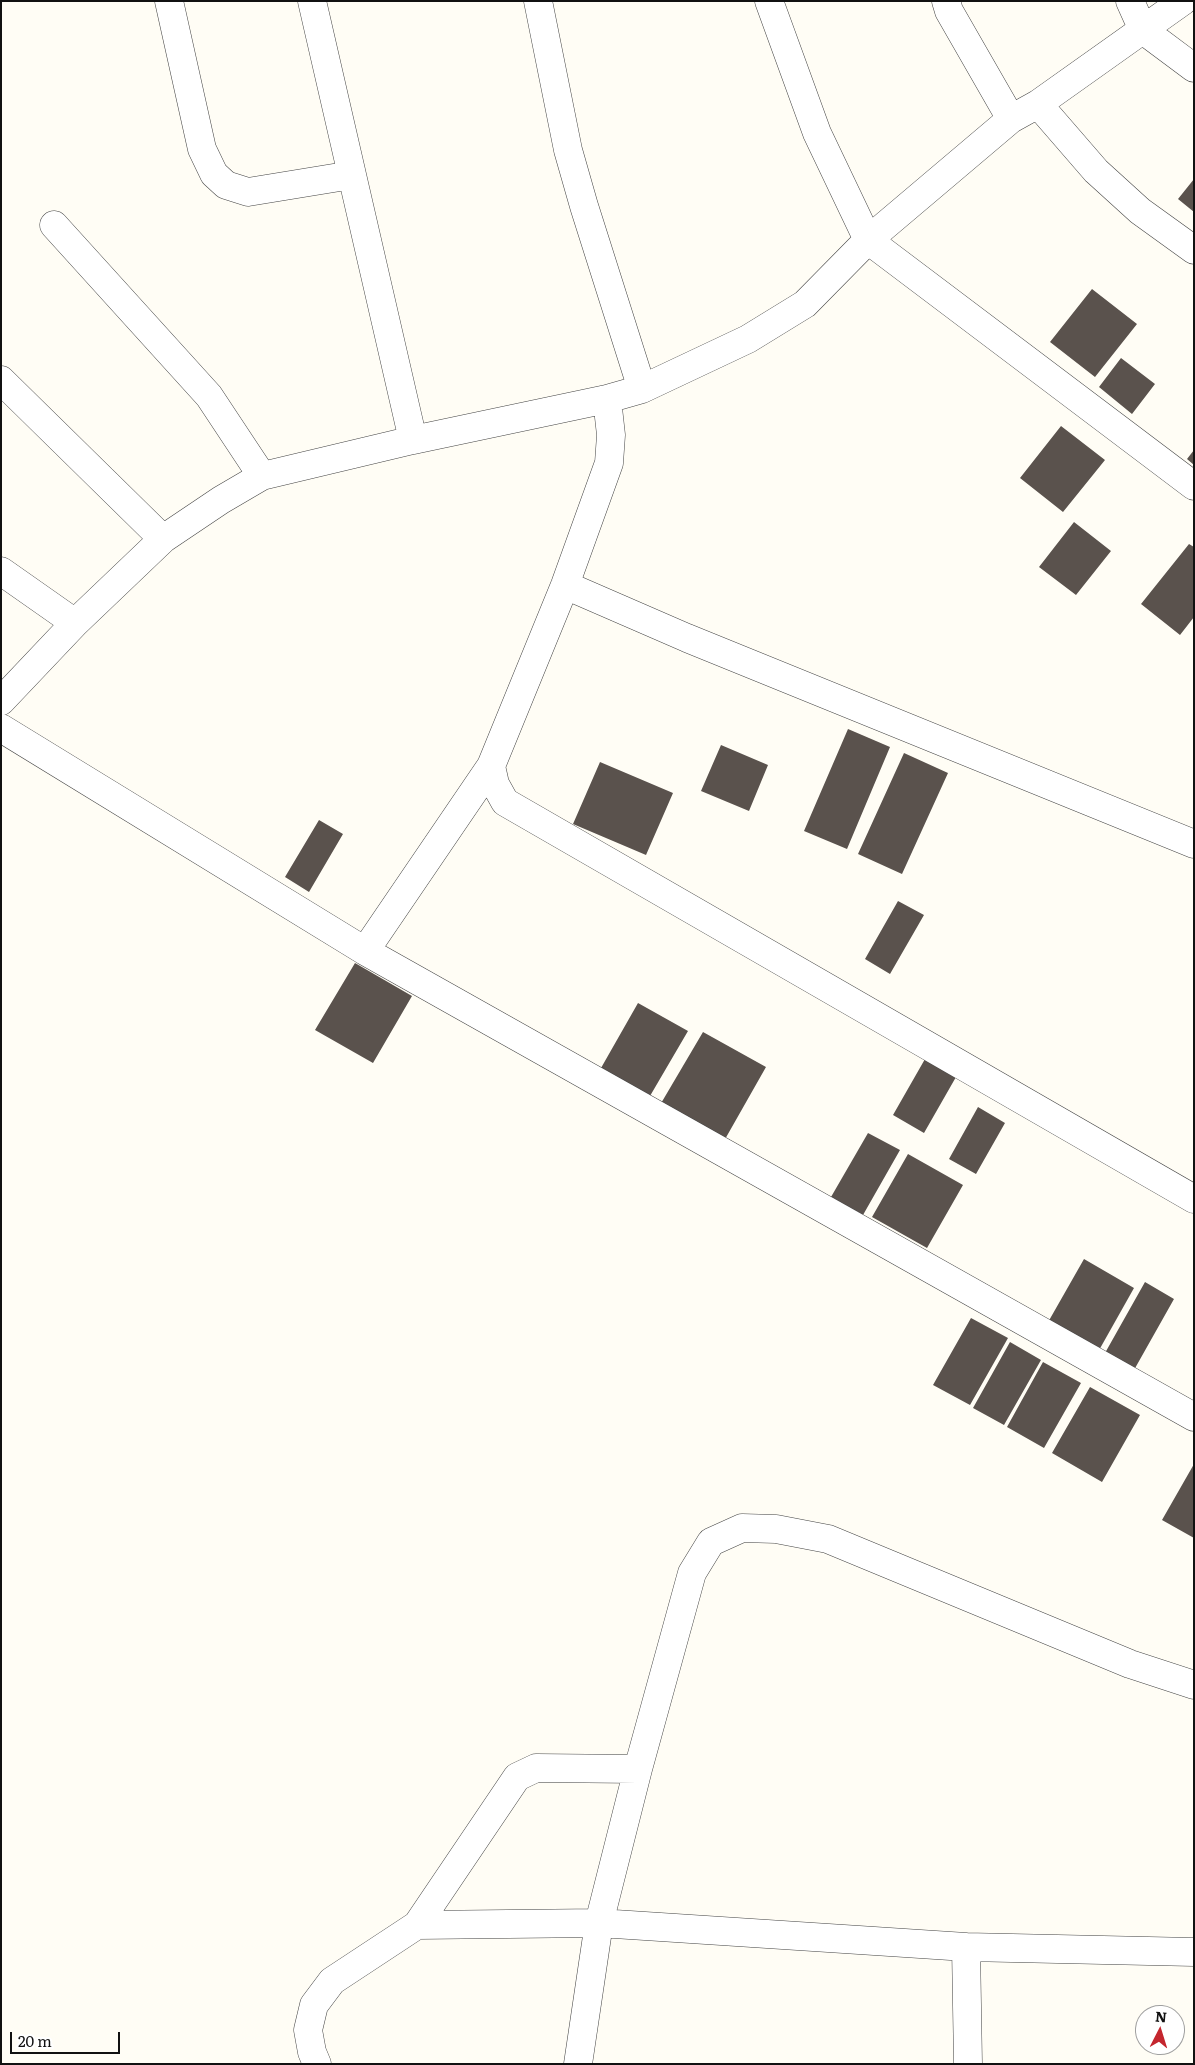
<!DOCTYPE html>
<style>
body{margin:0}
#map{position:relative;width:1195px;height:2065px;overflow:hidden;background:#fffdf5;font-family:Literata,serif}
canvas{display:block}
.frame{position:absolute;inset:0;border:2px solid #111;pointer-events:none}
.north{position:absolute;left:1135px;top:2005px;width:50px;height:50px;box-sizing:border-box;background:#fff;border:1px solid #a0a0a0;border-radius:50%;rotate:5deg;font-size:14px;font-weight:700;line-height:20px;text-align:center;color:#111}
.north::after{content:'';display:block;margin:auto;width:18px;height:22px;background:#c4262e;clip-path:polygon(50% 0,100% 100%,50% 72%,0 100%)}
.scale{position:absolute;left:10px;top:2032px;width:110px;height:22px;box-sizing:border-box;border:2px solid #111;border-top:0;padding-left:6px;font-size:15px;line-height:18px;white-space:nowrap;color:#111;-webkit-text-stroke:4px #fff;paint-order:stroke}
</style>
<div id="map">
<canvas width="1195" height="2065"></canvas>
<div class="frame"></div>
<div class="north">N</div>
<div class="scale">20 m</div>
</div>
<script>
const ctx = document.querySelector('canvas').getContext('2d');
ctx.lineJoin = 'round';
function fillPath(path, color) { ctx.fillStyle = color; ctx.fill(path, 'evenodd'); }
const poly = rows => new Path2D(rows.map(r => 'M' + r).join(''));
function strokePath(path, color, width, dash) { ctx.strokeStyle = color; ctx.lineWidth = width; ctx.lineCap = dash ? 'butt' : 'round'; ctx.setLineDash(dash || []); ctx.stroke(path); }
const building = poly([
 [1194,179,1194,212,1178,199],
 [1092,289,1137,324,1095,377,1050,342],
 [1121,358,1155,384,1132,414,1099,387],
 [1061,426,1105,460,1063,512,1020,478],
 [1194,450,1194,465,1187,459],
 [1074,522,1111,551,1076,595,1039,567],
 [1189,544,1194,547,1194,617,1180,635,1141,604],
 [848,729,890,747,847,849,804,831],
 [721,745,768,765,749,811,701,791],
 [904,753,948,773,902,874,858,854],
 [600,762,673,793,646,855,573,824],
 [319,820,343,834,309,892,285,877],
 [898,901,924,915,890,974,865,959],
 [355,963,412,996,373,1063,315,1030],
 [638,1003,688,1031,650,1096,601,1068],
 [703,1032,766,1067,724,1141,660,1105],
 [925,1059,956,1077,924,1133,893,1115],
 [978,1107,1005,1123,976,1174,949,1159],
 [868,1133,900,1150,863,1215,831,1197],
 [908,1154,963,1185,927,1248,872,1217],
 [1084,1259,1134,1288,1098,1352,1047,1324],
 [1145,1282,1174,1299,1134,1370,1105,1353],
 [971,1318,1008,1338,970,1405,933,1385],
 [1010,1342,1041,1360,1004,1425,973,1408],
 [1043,1362,1081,1383,1044,1448,1007,1427],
 [1090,1387,1140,1415,1102,1482,1052,1453],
 [1194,1464,1194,1538,1162,1520]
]);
const minor = poly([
 [169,1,202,149,214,174,226,185,248,192,352,175],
 [312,1,413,440],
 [538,1,568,150,584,206,642,389],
 [769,1,817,133,868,240,1194,486],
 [946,1,949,11,1011,119],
 [1130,1,1143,30,1194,68],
 [1038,104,1096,171,1140,211,1194,250],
 [54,225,209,396,262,476],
 [1,380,163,539],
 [607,399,611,435,609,463,565,585,491,766,495,784,505,802,1194,1199],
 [1,571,75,623],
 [565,585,687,638,1194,844],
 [1,701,75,623,163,539,221,500,262,476,413,440,607,399,642,389,748,339,805,304,868,240,1011,119,1038,104,1183,1],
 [1,728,365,951,1194,1417],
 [365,951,491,766],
 [417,1925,599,1923,966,1947],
 [317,2064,312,2052,308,2030,314,2005,332,1981,417,1925,517,1777,536,1768,638,1769],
 [578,2064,599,1923,638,1769,692,1573,711,1542,742,1528,776,1529,828,1539,1130,1664,1194,1685],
 [968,2064,966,1947,1194,1952]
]);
fillPath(building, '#5a524d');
strokePath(minor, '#444', 29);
strokePath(minor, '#fff', 28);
</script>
